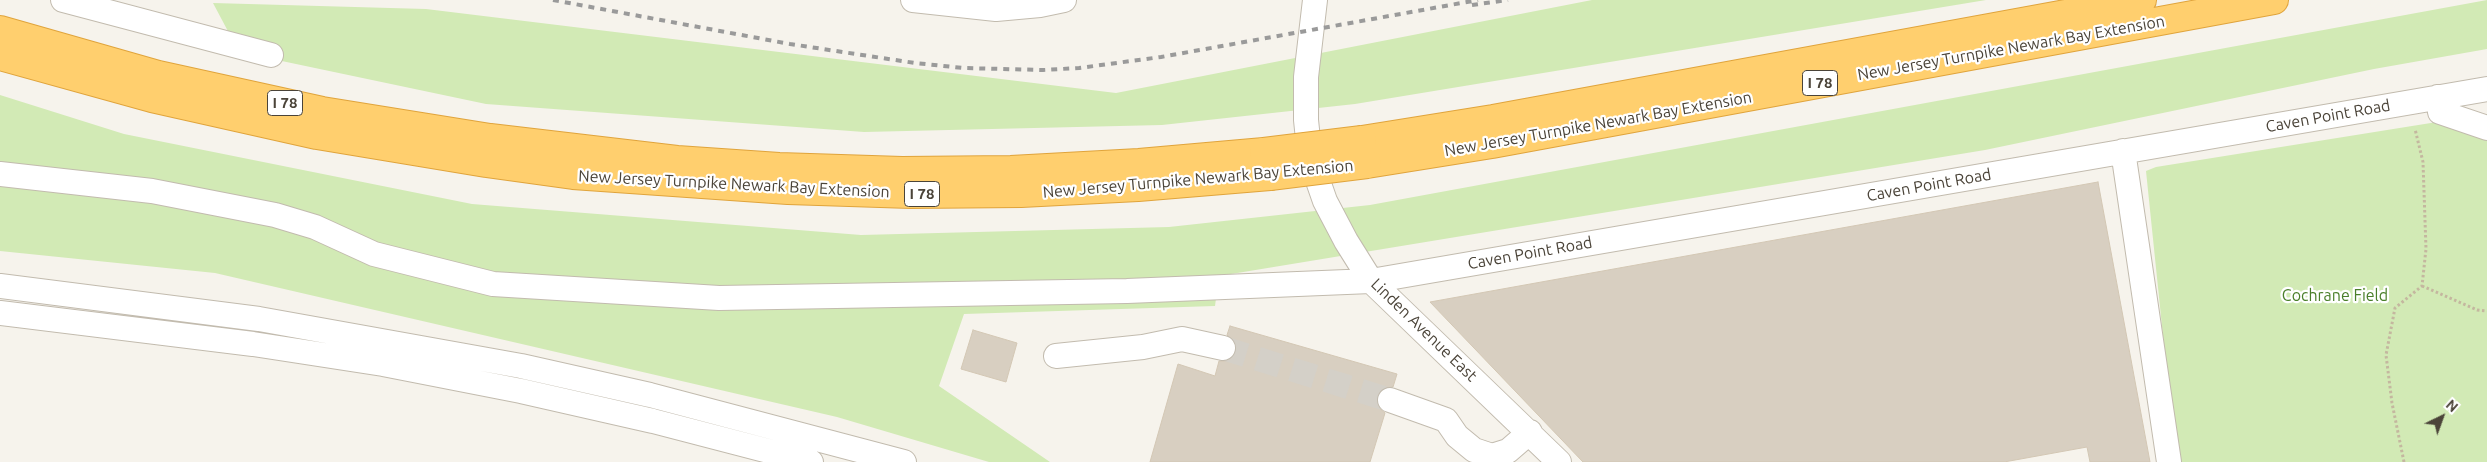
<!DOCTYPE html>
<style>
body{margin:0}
#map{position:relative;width:2487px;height:462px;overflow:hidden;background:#f6f3ec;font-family:Ubuntu,sans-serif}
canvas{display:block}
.north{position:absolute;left:2417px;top:392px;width:50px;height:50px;-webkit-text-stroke:4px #fff;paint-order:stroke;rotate:42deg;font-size:14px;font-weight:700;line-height:20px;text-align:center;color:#4b4439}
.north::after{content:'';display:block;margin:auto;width:18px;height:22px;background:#4b4439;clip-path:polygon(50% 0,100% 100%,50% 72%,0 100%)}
</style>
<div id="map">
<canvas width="2487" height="462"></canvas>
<div class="north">N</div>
</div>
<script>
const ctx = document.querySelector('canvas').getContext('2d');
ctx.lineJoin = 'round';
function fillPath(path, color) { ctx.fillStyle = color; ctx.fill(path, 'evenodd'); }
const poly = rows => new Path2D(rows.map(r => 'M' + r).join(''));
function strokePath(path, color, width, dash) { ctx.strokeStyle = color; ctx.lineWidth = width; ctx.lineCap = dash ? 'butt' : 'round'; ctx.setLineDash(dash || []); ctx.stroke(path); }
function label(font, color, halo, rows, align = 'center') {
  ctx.font = font + ' Ubuntu,sans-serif'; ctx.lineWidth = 4.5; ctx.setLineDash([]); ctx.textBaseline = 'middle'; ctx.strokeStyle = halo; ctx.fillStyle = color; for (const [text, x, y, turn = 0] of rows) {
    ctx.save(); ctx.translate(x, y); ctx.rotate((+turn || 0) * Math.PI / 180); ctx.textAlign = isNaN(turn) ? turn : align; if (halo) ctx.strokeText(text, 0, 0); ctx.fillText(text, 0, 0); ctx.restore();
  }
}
const green = poly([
 [1592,0,1986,0,1355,104,1162,125,864,132,486,104,239,52,213,3,426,9,1116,93],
 [2487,0,2487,49,2374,69,1985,150,1219,276,1215,306,964,314,939,386,1050,462,989,462,837,417,215,273,0,251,0,95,124,134,472,204,861,235,1169,227,1370,205],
 [2487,114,2487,462,2176,462,2146,171,2156,167]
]);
const building = poly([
 [2098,182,2150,462,2090,462,2087,447,2004,462,1583,462,1430,302,2098,182],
 [1230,326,1397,374,1393,387,1382,389,1377,396,1379,408,1385,413,1370,462,1150,462,1178,364,1215,376,1219,361,1228,361,1236,351,1236,343,1227,335,1230,326],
 [973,330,1017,343,1006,382,961,369,973,330]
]);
const minorTunnel = poly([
 [1223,348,1390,400]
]);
const path = poly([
 [2422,286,2477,310,2487,311],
 [2404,462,2392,403,2386,355,2395,308,2422,286,2426,249,2423,162,2415,129]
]);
const minor = poly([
 [63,0,271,55],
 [913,0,996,9,1040,5,1064,0],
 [1315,0,1306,77,1306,120,1310,158,1325,201,1346,241,1371,281,1559,462],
 [2438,97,2440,112,2487,128],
 [2123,151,2169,462],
 [0,174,152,191,275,215,315,227,374,254,493,284,719,298,1127,291,1371,281,2487,89],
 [0,286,259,319,521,366,650,395,904,462],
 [0,313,253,344,383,364,521,391,653,421,811,462],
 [1056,356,1143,347,1182,339,1223,348],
 [1390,400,1446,420,1457,436,1474,450,1492,456,1508,451,1530,432]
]);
const highway = poly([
 [0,30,158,75,322,111,490,138,677,160,779,167,902,171,1011,170,1139,163,1264,152],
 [0,56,152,98,317,135,486,163,573,175,788,190,911,194,1021,193,1138,187,1270,176],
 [1362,140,1493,119,2142,0],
 [1367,164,1492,144,2274,0]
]);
const rail = poly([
 [553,0,790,44,915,63,963,68,1043,70,1079,68,1161,57,1478,0],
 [1472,5,1508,0]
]);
const highwayBridge = poly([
 [1264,152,1362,140],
 [1270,176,1367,164]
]);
const shields = [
 [1820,83,35],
 [285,103,35],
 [922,194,35]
];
const shieldNames = [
 ["I 78",1820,83],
 ["I 78",285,103],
 ["I 78",922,194]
];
const streetNames = [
 ["New Jersey Turnpike Newark Bay Extension",2011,48,-10],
 ["Caven Point Road",2328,116,-10],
 ["New Jersey Turnpike Newark Bay Extension",1598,124,-10],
 ["New Jersey Turnpike Newark Bay Extension",1198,179,-5],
 ["New Jersey Turnpike Newark Bay Extension",734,184,3],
 ["Caven Point Road",1929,185,-10],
 ["Caven Point Road",1530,253,-10],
 ["Linden Avenue East",1424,330,44]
];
const parkNames = [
 ["Cochrane Field",2335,296]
];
fillPath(green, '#d2eab5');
fillPath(building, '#d8cfc1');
strokePath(building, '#d3c7b4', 1);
strokePath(minorTunnel, '#d4d0c8', 24, [24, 12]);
strokePath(minor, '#c2bbae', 26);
strokePath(highway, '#e0a43c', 30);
strokePath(path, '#c4b79f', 3, [2.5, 2.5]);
strokePath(minor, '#fff', 24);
strokePath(highway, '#ffcf6e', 28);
strokePath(rail, '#9a9a9a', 4, [6, 6]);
strokePath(highwayBridge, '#e0a43c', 30, []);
strokePath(highwayBridge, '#ffcf6e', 28);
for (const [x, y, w] of shields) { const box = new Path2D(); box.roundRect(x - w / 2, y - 12.5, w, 25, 4); ctx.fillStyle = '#fff'; ctx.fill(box); strokePath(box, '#4b4439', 1); }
label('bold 15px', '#4b4439', null, shieldNames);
label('16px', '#4b4439', '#fff', streetNames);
label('16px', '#4a7f2a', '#fff', parkNames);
</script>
